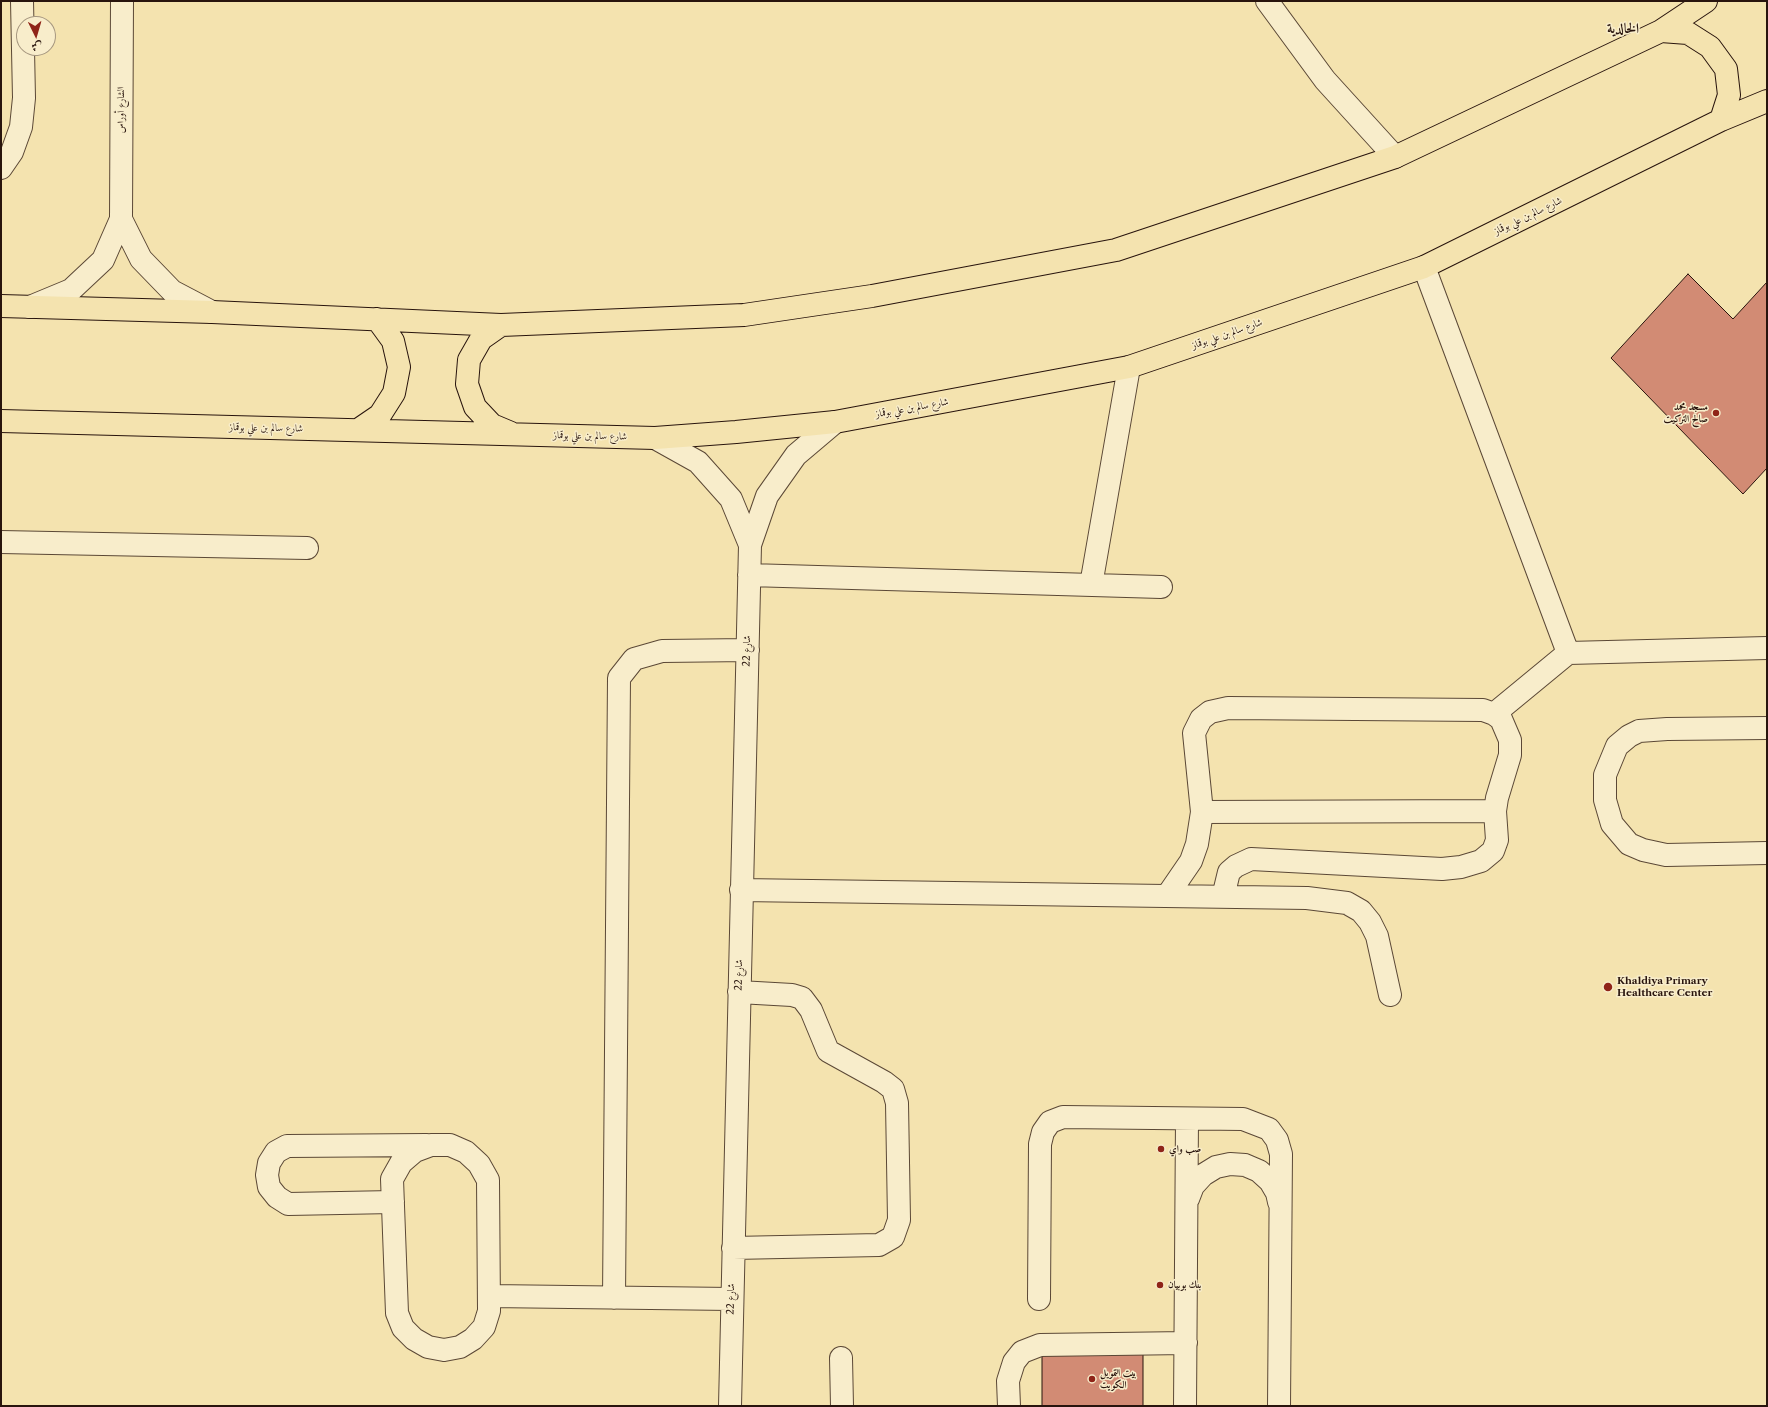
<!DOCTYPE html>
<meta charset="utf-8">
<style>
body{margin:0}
#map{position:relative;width:1768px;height:1407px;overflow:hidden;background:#f4e3af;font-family:"Libre Caslon Text",Amiri,serif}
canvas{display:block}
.frame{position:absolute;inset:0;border:2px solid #28140d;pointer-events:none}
.north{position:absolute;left:16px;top:16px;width:40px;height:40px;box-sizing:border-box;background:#f8edcb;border:1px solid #a5967f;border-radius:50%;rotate:175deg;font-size:11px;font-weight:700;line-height:16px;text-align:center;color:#28140d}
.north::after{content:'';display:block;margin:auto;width:14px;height:18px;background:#8f2418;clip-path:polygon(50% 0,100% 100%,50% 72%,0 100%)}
</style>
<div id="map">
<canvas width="1768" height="1407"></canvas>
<div class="frame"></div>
<div class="north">ش</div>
</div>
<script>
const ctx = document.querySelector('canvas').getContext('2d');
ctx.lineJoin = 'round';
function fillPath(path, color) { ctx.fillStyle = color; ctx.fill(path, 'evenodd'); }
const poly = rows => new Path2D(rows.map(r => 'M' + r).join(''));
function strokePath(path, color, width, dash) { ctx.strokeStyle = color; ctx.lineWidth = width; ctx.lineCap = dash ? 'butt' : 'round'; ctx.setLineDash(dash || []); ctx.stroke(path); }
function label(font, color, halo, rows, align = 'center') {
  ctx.font = font + ' "Libre Caslon Text",Amiri,serif'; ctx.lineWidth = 3; ctx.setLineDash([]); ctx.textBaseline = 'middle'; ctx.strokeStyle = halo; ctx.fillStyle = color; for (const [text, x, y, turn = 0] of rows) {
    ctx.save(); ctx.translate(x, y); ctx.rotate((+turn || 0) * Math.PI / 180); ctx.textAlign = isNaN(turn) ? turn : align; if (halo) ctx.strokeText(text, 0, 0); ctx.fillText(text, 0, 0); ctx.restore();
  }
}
const building = poly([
 [1688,274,1733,319,1767,282,1767,468,1743,494,1611,358,1688,274],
 [1042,1352,1143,1352,1143,1406,1042,1406,1042,1352]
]);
const minor = poly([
 [1267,1,1325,80,1395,157],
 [1,168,12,152,21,127,24,98,22,1],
 [121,219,141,259,172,291,212,312],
 [1424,267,1568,653],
 [30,307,71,290,103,260,121,219,122,1],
 [655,438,698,462,731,499,750,545],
 [1,542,307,548],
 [749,575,1161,587],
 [1091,585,1129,367],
 [1494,714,1568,653,1767,648],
 [1767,728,1667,729,1639,731,1629,736,1617,746,1605,775,1605,800,1612,824,1629,844,1643,850,1666,855,1767,853],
 [1202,812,1495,811],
 [741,890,1307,898,1347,903,1361,911,1370,922,1377,936,1390,995],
 [1167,896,1191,861,1197,844,1202,812,1194,733,1201,719,1210,712,1228,708,1483,710,1494,714,1501,719,1510,740,1510,755,1497,798,1495,811,1497,840,1493,851,1481,861,1461,867,1442,869,1251,859,1236,866,1229,872,1223,897],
 [431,1145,450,1145,466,1152,479,1164,488,1180,489,1311,484,1327,473,1339,460,1347,444,1350,428,1347,414,1339,403,1328,397,1313,392,1179,401,1163,415,1151,431,1145],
 [1188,1199,1193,1186,1203,1175,1216,1167,1230,1164,1245,1165,1259,1171,1270,1181,1277,1193,1279,1202],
 [393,1202,288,1204,277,1197,269,1187,267,1175,269,1163,276,1152,287,1146,427,1145],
 [733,1248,879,1245,893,1237,899,1220,897,1103,893,1089,884,1082,828,1051,811,1010,802,998,792,995,739,992],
 [490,1296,731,1299],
 [614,1298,619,678,634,659,662,651,748,650],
 [1039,1299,1040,1144,1043,1132,1050,1122,1063,1117,1243,1119,1269,1129,1277,1140,1281,1154,1279,1406],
 [841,1358,842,1406],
 [730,1406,750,545,767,496,796,455,835,422],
 [1009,1406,1008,1381,1014,1362,1022,1352,1040,1345,1186,1343],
 [1185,1406,1187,1119]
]);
const major = poly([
 [1661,31,1688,33,1710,47,1726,69,1729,95,1721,120],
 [1,306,212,312,501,325,744,315,872,296,1116,250,1395,157,1661,31,1706,1],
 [501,325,481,339,469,360,467,384,475,407,492,425,511,433],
 [1,421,655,438,736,432,835,422,1129,367,1424,267,1721,120,1767,101],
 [358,430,380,415,394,393,399,367,393,341,377,319]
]);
const markers = [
 [1716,413,4,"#8f2418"],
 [1608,987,5,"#8f2418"],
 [1161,1149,4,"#8f2418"],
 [1160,1285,4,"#8f2418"],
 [1092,1379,4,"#8f2418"]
];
const streetNames = [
 ["الشارع أوراس",121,110,-90],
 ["شارع سالم بن علي بوقماز",1528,216,-26],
 ["شارع سالم بن علي بوقماز",1227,334,-19],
 ["شارع سالم بن علي بوقماز",912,408,-10],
 ["شارع سالم بن علي بوقماز",266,428,1],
 ["شارع سالم بن علي بوقماز",590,436,1],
 ["شارع 22",747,651,-89],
 ["شارع 22",739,975,-89],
 ["شارع 22",731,1299,-89]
];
const poiNames = [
 ["مسجد محمد",1708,407,"right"],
 ["صالح التركيت",1708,419,"right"],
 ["Khaldiya Primary",1617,981],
 ["Healthcare Center",1617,993],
 ["صب واي",1169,1149],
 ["بنك بوبيان",1168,1285],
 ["بيت التمويل",1100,1373],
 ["الكويت",1100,1385]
];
const districtNames = [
 ["الخالدية",1623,29]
];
fillPath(building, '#d28b74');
strokePath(building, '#28140d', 1);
strokePath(minor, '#5b4836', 24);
strokePath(major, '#28140d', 24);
strokePath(minor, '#f8edcb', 22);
strokePath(major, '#f4e3af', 22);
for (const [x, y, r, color] of markers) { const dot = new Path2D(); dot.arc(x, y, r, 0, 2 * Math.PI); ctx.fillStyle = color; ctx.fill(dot); strokePath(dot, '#f8edcb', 1.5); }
label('10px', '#28140d', '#f8edcb', streetNames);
label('bold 10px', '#28140d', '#f8edcb', poiNames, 'left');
label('bold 14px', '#28140d', '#f8edcb', districtNames);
</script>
